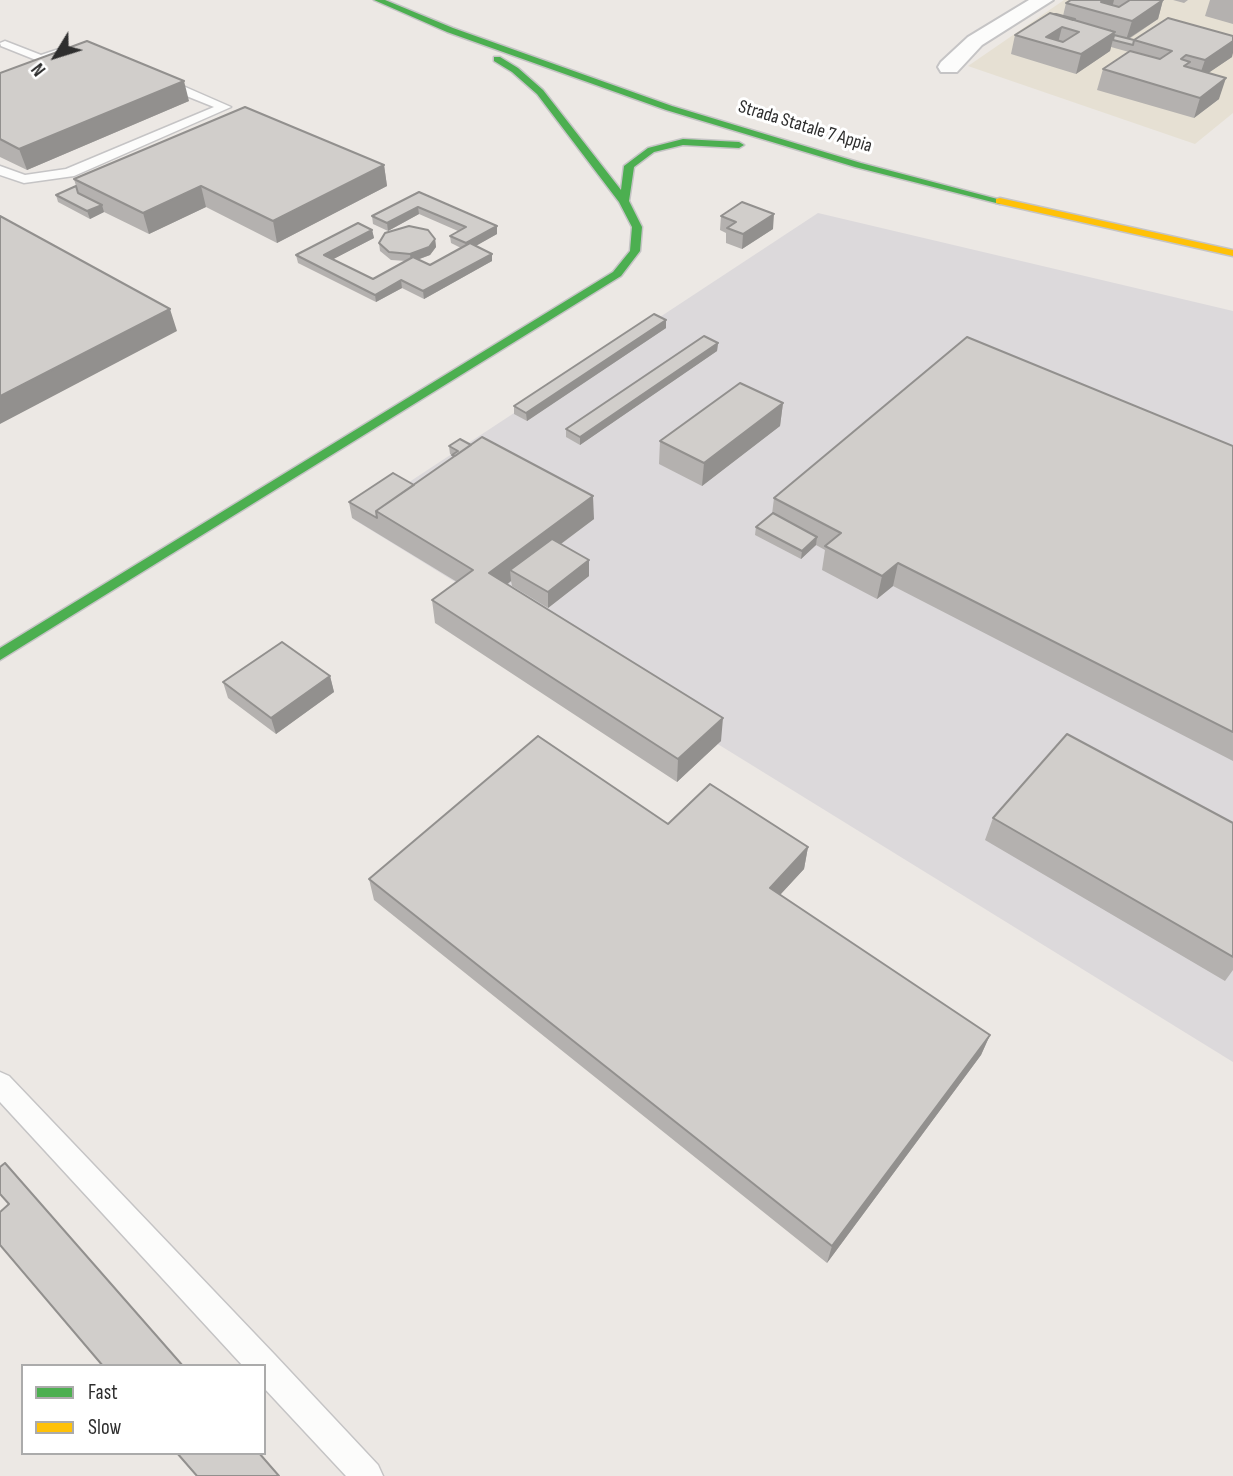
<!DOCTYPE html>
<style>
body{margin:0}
#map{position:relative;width:1233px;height:1476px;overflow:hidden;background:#ece8e4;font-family:"Sofia Sans Condensed",sans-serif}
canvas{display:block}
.legend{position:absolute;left:21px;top:1364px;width:245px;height:91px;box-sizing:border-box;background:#fff;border:2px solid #ababab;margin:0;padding:9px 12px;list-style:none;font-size:21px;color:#2e2e2e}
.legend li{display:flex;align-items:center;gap:14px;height:35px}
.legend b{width:35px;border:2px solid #ababab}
.north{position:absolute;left:21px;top:21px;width:70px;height:70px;-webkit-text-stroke:5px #fff;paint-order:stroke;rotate:232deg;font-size:19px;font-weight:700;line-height:28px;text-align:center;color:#2e2e2e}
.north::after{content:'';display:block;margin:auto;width:24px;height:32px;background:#2e2e2e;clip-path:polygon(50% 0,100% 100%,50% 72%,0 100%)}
</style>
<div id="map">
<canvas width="1233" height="1476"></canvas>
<ul class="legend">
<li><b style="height:9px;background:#4caf50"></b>Fast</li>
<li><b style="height:9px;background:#ffc107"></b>Slow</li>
</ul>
<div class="north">N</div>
</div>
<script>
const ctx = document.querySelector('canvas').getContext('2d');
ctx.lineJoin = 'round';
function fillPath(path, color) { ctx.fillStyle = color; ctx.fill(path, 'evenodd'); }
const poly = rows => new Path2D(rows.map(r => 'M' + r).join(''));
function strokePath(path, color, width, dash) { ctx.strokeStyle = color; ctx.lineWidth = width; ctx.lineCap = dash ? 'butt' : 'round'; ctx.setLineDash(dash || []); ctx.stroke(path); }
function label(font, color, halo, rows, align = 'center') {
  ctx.font = font + ' "Sofia Sans Condensed",sans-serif'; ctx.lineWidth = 6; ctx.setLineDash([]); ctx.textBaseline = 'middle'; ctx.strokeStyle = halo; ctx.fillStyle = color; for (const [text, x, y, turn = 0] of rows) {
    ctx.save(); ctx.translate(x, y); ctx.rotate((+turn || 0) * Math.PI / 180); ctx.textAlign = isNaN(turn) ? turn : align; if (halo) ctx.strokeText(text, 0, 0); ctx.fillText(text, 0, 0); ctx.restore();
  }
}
const industrial = poly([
 [818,213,1233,311,1233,1062,353,519]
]);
const education = poly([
 [1064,0,1233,0,1233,113,1195,144,968,66]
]);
const lane = poly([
 [5,41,41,55,65,47,71,50,41,62,1,46,0,43,5,41],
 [159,79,167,79,231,107,74,176,24,183,0,175,0,166,25,175,66,169,214,107,159,85,159,79],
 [0,1072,9,1076,275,1355,378,1465,383,1476,346,1476,264,1388,264,1366,243,1366,0,1102,0,1072]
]);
const street = poly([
 [1029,0,1053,0,982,45,957,72,941,72,938,67,941,62,968,37,1029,0]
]);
const fast = poly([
 [374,0,385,0,453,28,672,106,861,163,1005,201,1000,204,855,167,666,110,447,32,374,0],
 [494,57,500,57,518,68,543,90,621,190,624,166,648,148,683,139,739,142,744,145,739,148,683,145,654,152,634,167,629,201,642,227,640,251,621,276,0,660,0,648,613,272,630,251,632,227,619,202,537,94,512,72,494,61,494,57]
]);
const slow = poly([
 [1000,198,1233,250,1233,256,996,203,996,199,1000,198]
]);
const wall = poly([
 [1071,0,1163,0,1158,19,1129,39,1232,57,1208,73,1219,99,1194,118,1097,90,1103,69,1129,52,1111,47,1110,51,1076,74,1011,54,1015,35,1063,16,1066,3],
 [1173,0,1188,0,1184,3],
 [1210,0,1233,0,1233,24,1205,16],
 [0,73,189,101,27,170,0,157],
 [384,165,387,186,277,243,206,207,149,234,104,212,90,219,58,202,56,195,76,186,74,179],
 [419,192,497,226,497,234,475,246,492,254,492,261,424,299,402,288,376,302,298,263,296,255,372,230,374,238,333,259,373,279,406,261,391,260,380,251,379,243,435,239,436,247,430,255,417,260,430,265,461,248,451,243,450,236,458,231,419,214,388,231,373,224,372,216],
 [721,216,773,229,742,249,726,243,726,233,720,230],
 [666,320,666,328,527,421,514,414,514,406],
 [718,343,717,351,580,445,566,437,566,429],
 [783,403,780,426,702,486,659,464,660,441],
 [449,446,594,519,561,544,589,576,548,608,512,586,511,581,507,585,721,741,677,782,435,623,432,600,457,582,352,518,349,502,414,485,453,458,452,455,450,454],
 [1233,446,1233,761,893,586,877,599,822,570,825,550,816,545,801,559,755,535,756,527,772,514,774,498],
 [330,676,334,692,276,734,228,698,223,682],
 [993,818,1233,823,1233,970,1225,981,985,840],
 [668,824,808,847,804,869,780,895,990,1035,981,1055,827,1263,374,900,369,879]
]);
const shadedWall = poly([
 [1104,0,1114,0,1111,12,1101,2],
 [1163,0,1158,19,1126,40,1132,21],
 [1062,27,1057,47,1046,37],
 [1111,29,1109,35,1115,32,1110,51,1076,74,1081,54],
 [1233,41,1233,53,1232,57,1198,80,1205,60],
 [1226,78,1219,99,1194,118,1200,98],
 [184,81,189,101,27,170,19,149],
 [384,165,387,186,277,243,273,221],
 [201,186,206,207,149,234,143,213],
 [102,205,104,212,90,219,87,211],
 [418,207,419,214,388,231,387,223],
 [774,214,773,229,742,249,743,234],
 [497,226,497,234,467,251,466,243],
 [372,230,374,238,326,263,324,255],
 [435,239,436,247,430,255,411,262,410,254],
 [492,254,492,261,424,299,423,291],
 [401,280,402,288,376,302,375,295],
 [170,309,177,331,0,424,0,396],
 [666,320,666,328,527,421,526,413],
 [718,343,717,351,580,445,580,437],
 [783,403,780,426,702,486,704,463],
 [593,496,594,519,519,575,510,570,511,581,491,596,489,573],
 [817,537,816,545,801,559,802,551],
 [589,560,589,576,548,608,548,592],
 [898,563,893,586,877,599,882,576],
 [330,676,334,692,276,734,271,718],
 [723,718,721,741,677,782,678,759],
 [808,847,804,869,766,910,770,888],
 [990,1035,981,1055,827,1263,832,1246]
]);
const building = poly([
 [1071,0,1104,0,1101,2,1119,7,1130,0,1163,0,1132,21,1066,3,1071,0],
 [1050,13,1115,32,1081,54,1015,35,1050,13],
 [1062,27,1079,32,1063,42,1046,37,1062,27],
 [1054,14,1056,14,1075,19,1073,20,1054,14],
 [1168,18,1233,36,1233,41,1205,60,1186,55,1181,59,1190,62,1184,66,1226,78,1200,98,1103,69,1130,51,1160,59,1172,51,1134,40,1168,18],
 [1114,35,1134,40,1133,45,1113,40,1114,35],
 [87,41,184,81,19,149,0,139,0,73,87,41],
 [245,107,384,165,273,221,201,186,143,213,74,179,245,107],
 [76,186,78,193,102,205,87,211,56,195,76,186],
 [419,192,497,226,466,243,450,236,466,227,418,207,387,223,372,216,419,192],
 [742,202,774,214,743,234,727,228,736,222,721,216,742,202],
 [0,216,170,309,0,396,0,216],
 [358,223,372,230,324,255,373,279,413,257,430,265,470,243,492,254,423,291,401,280,375,295,296,255,358,223],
 [409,226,428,230,435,239,429,247,410,254,389,252,379,243,385,233,409,226],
 [654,314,666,320,526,413,514,406,654,314],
 [704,336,718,343,580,437,566,429,704,336],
 [967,337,1233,446,1233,732,898,563,882,576,825,546,841,533,774,498,967,337],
 [740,383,783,403,704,463,660,441,740,383],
 [482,437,593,496,489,573,723,718,678,759,432,600,473,570,376,511,482,437],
 [460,439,471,445,455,456,452,455,458,451,449,446,460,439],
 [393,473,414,485,376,511,377,518,349,502,393,473],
 [773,513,817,537,802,551,756,527,773,513],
 [552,539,589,560,548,592,510,570,552,539],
 [282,642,330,676,271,718,223,682,282,642],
 [1067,734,1233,823,1233,957,993,818,1067,734],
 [538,736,668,824,710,784,808,847,770,888,990,1035,832,1246,369,879,538,736],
 [5,1163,183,1366,103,1366,0,1245,0,1212,9,1204,0,1194,0,1167,5,1163],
 [177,1453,259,1453,279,1476,197,1476,177,1453]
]);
const farStreetnames = [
 ["Strada Statale 7 Appia",805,127,17]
];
fillPath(industrial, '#dcd9db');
fillPath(education, '#e6e0d3');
strokePath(lane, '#c5c4c5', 3);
strokePath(street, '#c5c4c5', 4);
strokePath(fast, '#c5c4c5', 3);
strokePath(slow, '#c5c4c5', 3);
fillPath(lane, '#fcfcfb');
fillPath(street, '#fcfcfb');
fillPath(fast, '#4caf50');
fillPath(slow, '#ffc107');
fillPath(wall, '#b4b1af');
fillPath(shadedWall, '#92908e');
fillPath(building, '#d1cecb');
strokePath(building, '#92908e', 2);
label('19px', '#2e2e2e', '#fff', farStreetnames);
</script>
